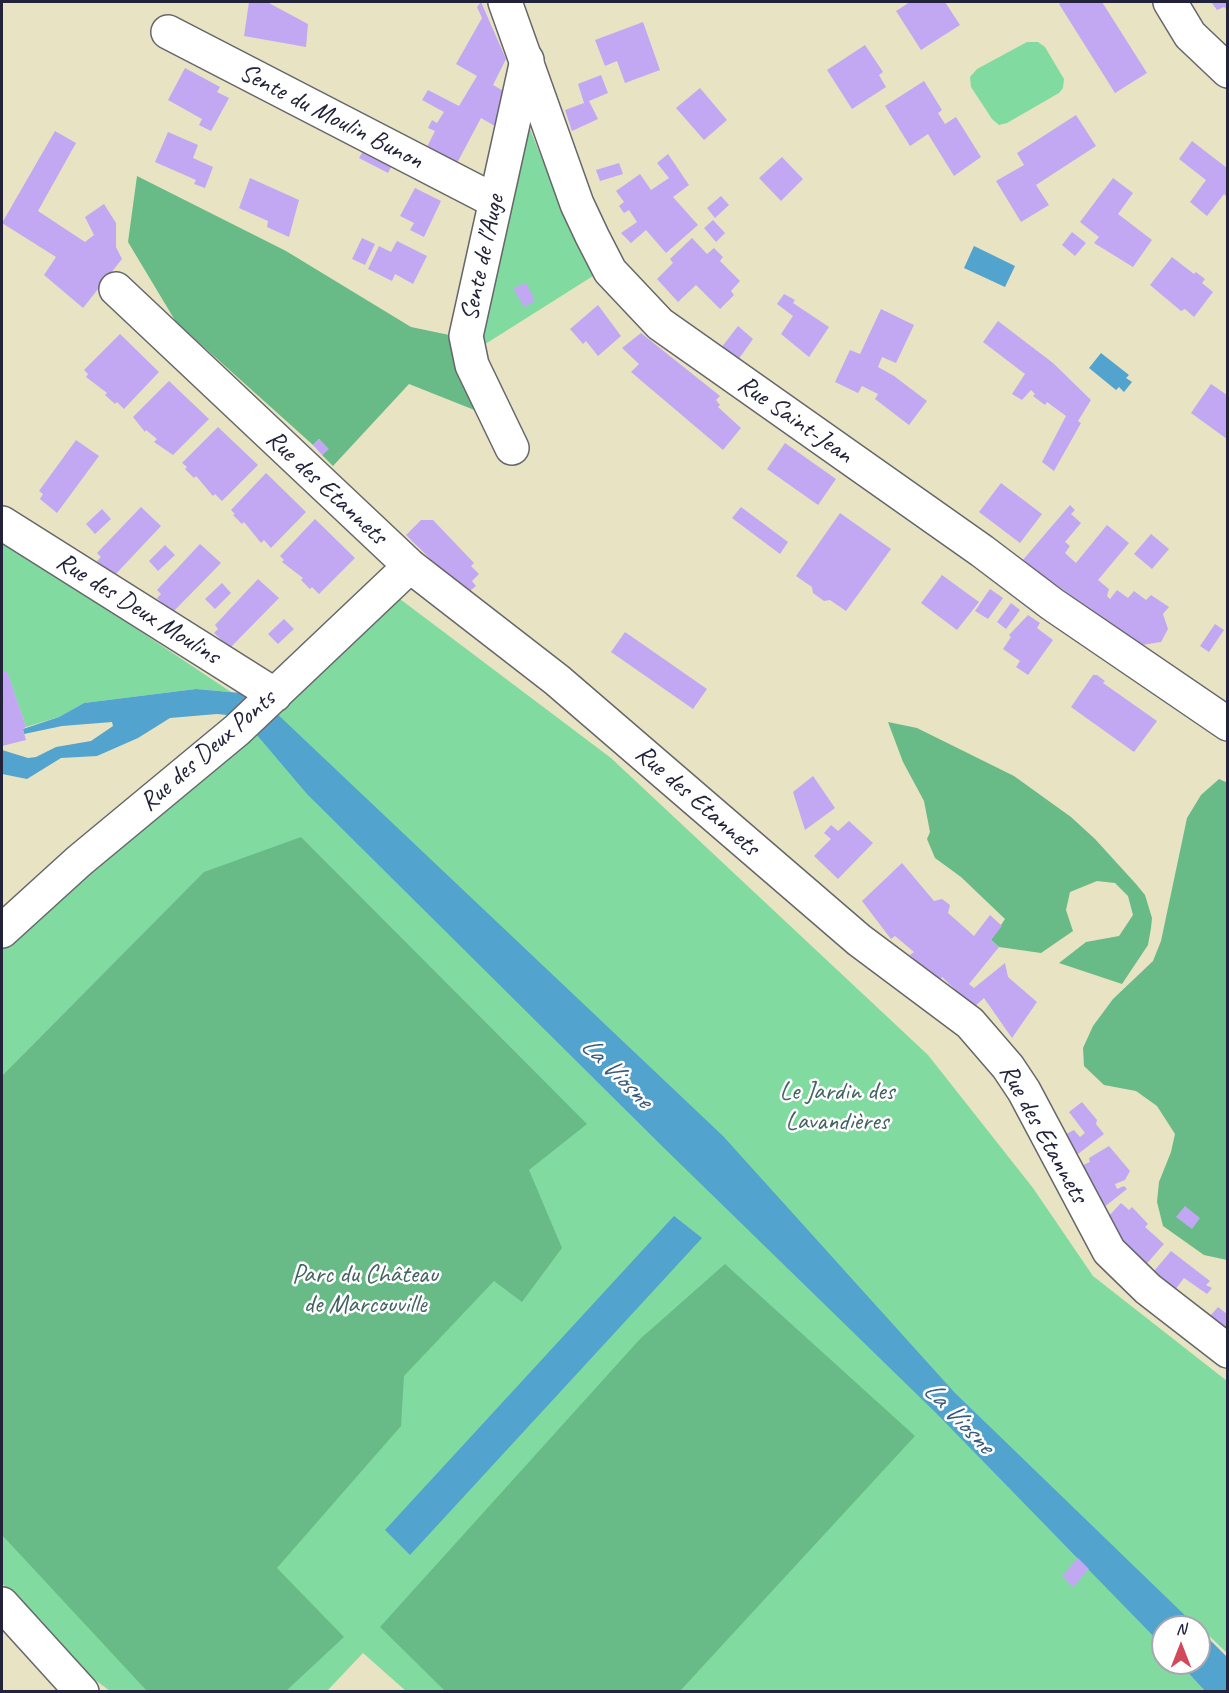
<!DOCTYPE html>
<meta charset="utf-8">
<style>
body{margin:0}
#map{position:relative;width:1229px;height:1693px;overflow:hidden;background:#e8e3c3;font-family:Caveat,sans-serif}
canvas{display:block}
.frame{position:absolute;inset:0;border:3px solid #22223b;pointer-events:none}
.north{position:absolute;left:1151px;top:1615px;width:60px;height:60px;box-sizing:border-box;background:#fff;border:2px solid #a7a7b1;border-radius:50%;rotate:0deg;font-size:16px;font-weight:700;line-height:24px;text-align:center;color:#22223b}
.north::after{content:'';display:block;margin:auto;width:21px;height:27px;background:#d1495b;clip-path:polygon(50% 0,100% 100%,50% 72%,0 100%)}
</style>
<div id="map">
<canvas width="1229" height="1693"></canvas>
<div class="frame"></div>
<div class="north">N</div>
</div>
<script>
const ctx = document.querySelector('canvas').getContext('2d');
ctx.lineJoin = 'round';
function fillPath(path, color) { ctx.fillStyle = color; ctx.fill(path, 'evenodd'); }
const poly = rows => new Path2D(rows.map(r => 'M' + r).join(''));
function strokePath(path, color, width, dash) { ctx.strokeStyle = color; ctx.lineWidth = width; ctx.lineCap = dash ? 'butt' : 'round'; ctx.setLineDash(dash || []); ctx.stroke(path); }
function label(font, color, halo, rows, align = 'center') {
  ctx.font = font + ' Caveat,sans-serif'; ctx.lineWidth = 5; ctx.setLineDash([]); ctx.textBaseline = 'middle'; ctx.strokeStyle = halo; ctx.fillStyle = color; for (const [text, x, y, turn = 0] of rows) {
    ctx.save(); ctx.translate(x, y); ctx.rotate((+turn || 0) * Math.PI / 180); ctx.textAlign = isNaN(turn) ? turn : align; if (halo) ctx.strokeText(text, 0, 0); ctx.fillText(text, 0, 0); ctx.restore();
  }
}
const green = poly([
 [1027,42,1038,42,1045,47,1064,79,1063,88,1059,93,1007,123,999,125,992,119,971,87,970,77,977,69],
 [526,119,573,237,593,276,479,348],
 [2,539,231,692,196,689,84,703,59,717,26,727,7,672,2,673],
 [400,599,611,758,928,1055,1033,1188,1093,1276,1227,1381,1227,1653,1198,1625,1163,1627,1163,1663,1179,1663,1205,1691,407,1692,363,1653,327,1691,110,1691,82,1670,2,1583,2,948]
]);
const forest = poly([
 [137,176,286,251,411,327,459,337,487,415,409,384,333,466,322,455,328,449,319,439,313,445,176,322,128,242],
 [888,722,917,728,1014,776,1071,817,1095,839,1136,884,1145,895,1152,918,1151,928,1148,945,1122,984,1059,963,1086,942,1119,936,1133,915,1128,896,1115,883,1097,881,1070,892,1066,910,1073,931,1041,953,999,947,991,940,1005,919,961,877,935,858,927,839,930,832,924,801,903,762],
 [1219,779,1228,783,1227,1260,1204,1255,1163,1226,1157,1202,1159,1182,1171,1152,1175,1134,1157,1106,1136,1091,1104,1085,1084,1066,1083,1048,1093,1026,1113,999,1153,961,1161,941,1187,818,1201,795],
 [301,837,587,1124,529,1170,562,1248,522,1302,494,1281,404,1376,401,1426,277,1568,344,1637,286,1691,147,1691,2,1535,2,1076,204,872],
 [725,1264,915,1436,680,1691,445,1691,380,1627,640,1339]
]);
const water = poly([
 [974,246,1015,266,1005,287,964,268],
 [1101,353,1129,375,1126,378,1132,382,1124,392,1119,387,1116,390,1089,368],
 [196,689,241,693,273,710,723,1136,955,1393,1197,1627,1163,1627,1163,1646,936,1413,664,1148,307,794,251,728,227,715,217,714,170,718,138,738,97,756,61,758,27,779,2,774,2,750,28,758,36,757,56,747,91,741,113,726,112,722,62,726,24,734,23,729,59,717,84,703],
 [674,1216,702,1238,410,1555,385,1530],
 [1199,1629,1227,1657,1227,1691,1205,1691,1179,1663,1199,1663]
]);
const building = poly([
 [249,2,267,2,308,24,306,47,244,36],
 [481,2,506,59,493,85,507,93,500,129,481,118,457,163,427,147,435,131,428,128,432,120,437,123,444,112,422,100,428,90,459,106,477,76,456,64,482,18,477,7],
 [910,2,945,2,960,25,921,50,896,11],
 [1063,2,1102,2,1147,73,1115,93,1059,4],
 [1211,2,1227,2,1227,10,1224,7,1217,10],
 [643,22,660,70,625,83,617,61,605,66,595,40],
 [865,45,883,72,879,75,886,87,852,109,827,70],
 [185,68,220,87,217,92,229,98,211,131,199,125,202,119,168,100],
 [601,75,608,93,589,101,598,119,572,131,565,110,584,103,578,84],
 [924,81,942,110,938,113,945,124,956,117,981,157,954,176,928,134,910,146,885,106],
 [700,88,727,120,704,140,676,108],
 [1076,115,1096,146,1036,185,1049,205,1021,222,996,181,1024,165,1017,153],
 [55,131,76,143,38,211,85,242,94,235,85,217,104,204,116,223,116,247,122,259,83,308,44,275,56,257,2,223],
 [168,132,198,145,193,158,213,167,205,188,194,184,196,180,155,162],
 [1192,141,1227,168,1227,197,1224,194,1207,216,1190,202,1206,180,1179,159],
 [366,146,394,161,388,173,359,158],
 [668,154,689,185,673,197,698,225,666,253,646,230,631,243,621,233,637,222,629,210,624,213,619,206,624,202,616,191,640,174,651,190,669,178,657,163],
 [782,157,803,179,781,201,759,178],
 [619,163,623,174,600,181,596,170],
 [250,178,299,200,289,237,267,227,268,221,239,208],
 [1113,178,1133,193,1118,214,1152,240,1133,267,1094,243,1099,237,1080,222],
 [415,188,441,201,424,237,410,230,414,223,400,216],
 [721,196,729,205,715,218,707,208],
 [713,220,725,233,716,242,704,228],
 [1072,232,1086,243,1075,256,1062,245],
 [362,238,375,244,365,265,352,259],
 [692,238,707,254,714,248,723,257,720,261,740,281,731,291,734,295,720,309,696,285,678,302,657,279,673,263,670,259],
 [397,241,427,256,413,284,395,274,392,281,368,269,379,246,391,252],
 [1172,257,1194,274,1196,272,1205,279,1202,283,1213,292,1194,317,1185,309,1181,311,1150,285],
 [526,283,535,301,524,307,513,288],
 [784,294,795,300,793,303,829,327,809,357,781,334,793,316,777,304],
 [598,305,621,336,598,356,586,341,583,344,570,329],
 [881,309,914,325,896,363,882,357,878,367,894,376,927,401,909,425,875,399,878,394,862,386,858,393,835,382,850,350,860,354],
 [998,321,1053,363,1091,400,1078,421,1081,423,1054,471,1042,462,1066,416,1047,402,1045,405,1033,396,1035,394,1031,390,1022,400,1012,394,1025,374,983,342],
 [738,326,753,339,738,360,721,348],
 [641,333,720,396,716,400,720,405,718,407,741,428,723,450,631,372,639,364,622,348],
 [120,334,159,372,124,409,117,402,115,404,105,395,107,393,86,377,88,374,84,370],
 [169,381,209,419,173,455,154,442,157,439,146,430,145,432,133,417],
 [1211,384,1227,395,1227,439,1191,413],
 [218,427,258,465,222,501,215,494,213,496,196,476,194,478,185,469,187,467,182,463],
 [319,439,329,449,322,455,313,445],
 [76,440,99,456,57,513,40,499,43,494,39,491],
 [785,443,836,479,818,505,767,469],
 [266,473,306,512,271,548,264,540,261,543,244,522,242,524,233,515,235,514,231,510],
 [1001,483,1042,514,1020,543,979,512],
 [1070,505,1075,510,1071,514,1081,523,1065,542,1070,546,1065,553,1076,563,1107,525,1129,543,1098,580,1109,589,1107,596,1110,599,1117,590,1128,598,1134,591,1146,600,1151,595,1169,607,1163,614,1168,629,1161,642,1142,645,1022,561],
 [141,507,161,526,113,577,97,561,101,557,97,553],
 [741,507,788,542,780,554,732,518],
 [102,509,111,519,95,534,86,524],
 [840,513,891,549,846,611,830,600,824,601,813,593,812,587,796,576],
 [315,519,355,558,319,594,312,587,310,589,301,580,303,578,282,562,284,560,280,556],
 [421,520,433,520,474,563,471,566,479,574,472,581,476,586,466,594,406,535],
 [1151,534,1169,549,1152,569,1134,554],
 [200,544,221,563,172,613,157,598,161,594,157,590],
 [165,545,175,555,158,571,149,561],
 [942,575,979,602,957,630,921,603],
 [258,579,279,598,230,648,214,633,218,629,215,625],
 [222,583,231,593,215,609,205,599],
 [990,589,1003,598,988,619,975,611],
 [1011,603,1020,610,1006,629,997,622],
 [1028,615,1040,623,1037,628,1053,640,1028,675,1016,667,1020,661,1003,649,1011,637,1009,635],
 [284,619,294,629,278,644,268,634],
 [1215,624,1224,630,1209,652,1200,646],
 [625,632,707,689,693,709,611,652],
 [7,671,26,727,23,729,26,740,2,746,2,673],
 [1093,675,1097,675,1105,681,1103,683,1157,721,1134,752,1071,707],
 [813,776,835,808,805,830,793,792],
 [849,821,873,843,838,879,814,856,831,839,824,833,831,825,838,831],
 [902,863,934,901,942,899,950,905,948,913,974,936,990,915,1002,926,991,940,999,947,969,984,974,988,1005,963,1008,977,1037,1002,1012,1038,984,998,974,1007,942,977,939,981,910,955,914,952,895,936,891,939,862,901],
 [1082,1102,1097,1120,1096,1124,1104,1134,1074,1157,1064,1135,1074,1130,1080,1137,1085,1133,1069,1112],
 [1109,1146,1130,1171,1125,1180,1115,1184,1117,1189,1124,1186,1127,1189,1098,1212,1079,1167,1090,1162,1089,1158],
 [1121,1203,1129,1210,1132,1207,1148,1224,1145,1227,1164,1244,1142,1269,1103,1222],
 [1185,1206,1200,1218,1192,1229,1176,1217],
 [1171,1251,1210,1281,1206,1285,1212,1288,1207,1294,1184,1278,1172,1294,1157,1282,1161,1277,1154,1271],
 [1218,1307,1227,1314,1227,1339,1197,1315,1203,1309,1211,1315],
 [1078,1558,1089,1569,1073,1587,1062,1576]
]);
const street = poly([
 [1170,2,1190,35,1228,71],
 [168,32,495,201],
 [116,289,410,566,557,680,859,940,970,1023,1008,1067,1024,1091,1109,1251,1148,1289,1228,1351],
 [512,448,472,365,466,336,527,60],
 [2,523,275,695],
 [2,931,79,861,237,730,410,566]
]);
const secondary = poly([
 [505,2,577,204,592,236,610,271,660,324,982,551,1052,604,1228,724],
 [2,1604,82,1692]
]);
const streetNames = [
 ["Sente du Moulin Bunon",331,117,27],
 ["Sente de l'Auge",483,258,-78],
 ["Rue Saint-Jean",795,420,35],
 ["Rue des Etannets",326,488,43],
 ["Rue des Deux Moulins",138,609,32],
 ["Rue des Deux Ponts",208,751,-41],
 ["Rue des Etannets",697,801,41],
 ["Rue des Etannets",1043,1134,61]
];
const parkNames = [
 ["Le Jardin des",837,1092],
 ["Lavandières",837,1122],
 ["Parc du Château",365,1275],
 ["de Marcouville",365,1305]
];
const waterNames = [
 ["La Viosne",616,1073,45],
 ["La Viosne",958,1418,46]
];
fillPath(green, '#81dba1');
fillPath(forest, '#68bb87');
fillPath(water, '#52a3cd');
fillPath(building, '#c2a8f3');
strokePath(street, '#67666b', 36);
strokePath(secondary, '#67666b', 36);
strokePath(street, '#fff', 33);
strokePath(secondary, '#fff', 33);
label('26px', '#22223b', '#fff', streetNames);
label('26px', '#43635f', '#fff', parkNames);
label('italic 27px', '#385c7d', '#fff', waterNames);
</script>
